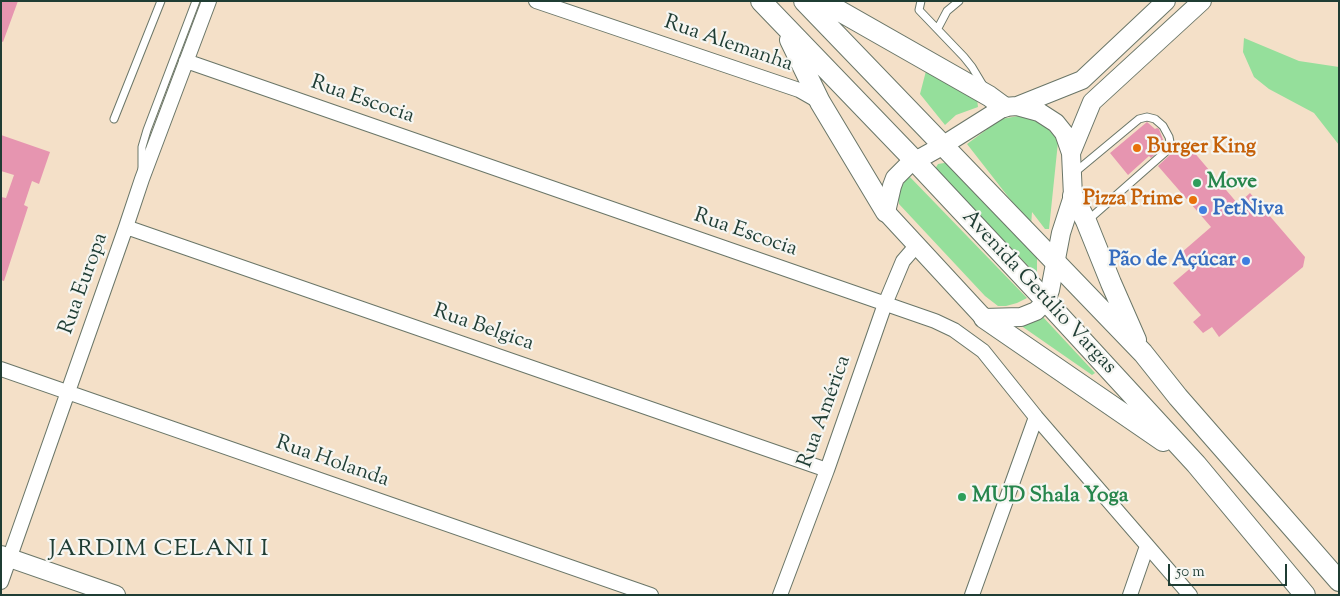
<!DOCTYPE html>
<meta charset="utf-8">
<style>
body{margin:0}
#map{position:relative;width:1340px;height:596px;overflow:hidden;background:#f4e0c8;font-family:"Sorts Mill Goudy",serif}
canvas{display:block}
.frame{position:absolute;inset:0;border:2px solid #1f3d34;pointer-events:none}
.scale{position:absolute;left:1168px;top:564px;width:119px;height:22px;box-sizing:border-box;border:2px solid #1f3d34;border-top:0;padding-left:6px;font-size:15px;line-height:18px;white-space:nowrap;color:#1f3d34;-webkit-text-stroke:4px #f6f6f2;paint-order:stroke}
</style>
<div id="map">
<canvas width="1340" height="596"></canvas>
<div class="frame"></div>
<div class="scale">50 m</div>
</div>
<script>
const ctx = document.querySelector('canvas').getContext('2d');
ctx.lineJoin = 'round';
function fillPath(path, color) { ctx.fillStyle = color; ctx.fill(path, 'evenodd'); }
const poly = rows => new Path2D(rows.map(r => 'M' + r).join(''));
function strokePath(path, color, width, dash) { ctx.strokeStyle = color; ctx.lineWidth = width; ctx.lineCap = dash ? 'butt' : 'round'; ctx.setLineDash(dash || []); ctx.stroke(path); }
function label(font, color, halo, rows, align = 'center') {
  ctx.font = font + ' "Sorts Mill Goudy",serif'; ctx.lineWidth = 4.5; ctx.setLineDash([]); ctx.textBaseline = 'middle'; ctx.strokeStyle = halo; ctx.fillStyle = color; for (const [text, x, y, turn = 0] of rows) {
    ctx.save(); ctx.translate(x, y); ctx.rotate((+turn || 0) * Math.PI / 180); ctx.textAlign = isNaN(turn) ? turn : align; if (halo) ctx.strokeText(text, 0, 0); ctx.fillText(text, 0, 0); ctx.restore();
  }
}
const green = poly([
 [1244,38,1299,61,1339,67,1339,145,1314,113,1269,89,1254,77,1243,52],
 [926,71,977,99,978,107,956,115,945,125,920,94],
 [1024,115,1042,123,1054,135,1058,142,1049,229,1045,229,1032,212,1031,226,967,144,1001,119],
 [944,163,948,163,1032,249,1037,258,1037,275,935,169,938,164],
 [908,175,1027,298,1017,303,1006,306,998,306,985,296,899,204,898,193],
 [1043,317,1095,373,1092,375,1020,325]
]);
const building = poly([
 [1,1,18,1,3,42,1,41],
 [1147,122,1155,129,1157,128,1159,129,1165,145,1151,158,1149,156,1128,175,1110,153],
 [1,135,50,152,39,184,32,181,24,205,28,207,4,281,1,280,1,197,6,198,14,175,1,171],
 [1187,144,1238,204,1250,193,1305,257,1303,267,1219,337,1212,327,1203,333,1193,322,1201,315,1173,283,1193,266,1181,253,1211,227,1158,166,1176,149,1178,152]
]);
const service = poly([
 [921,1,919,10,964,57,972,67,984,87],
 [938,28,947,11,959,1],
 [114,119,161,1],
 [142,168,142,147,147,130,196,1],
 [1074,173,1139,119,1147,117,1155,119,1163,126,1169,137,1171,147,1087,221]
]);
const minor = poly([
 [536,1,799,90,820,102],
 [186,61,935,321,954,330,983,351,1036,417,1190,595],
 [126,227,827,470],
 [1,369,651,595],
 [1,582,126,227,142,179,209,1],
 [780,595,827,470,885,304,903,261,916,246],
 [972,595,1036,417],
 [1130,595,1147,546]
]);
const tertiary = poly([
 [1166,1,1082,80,1017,106,1004,107,942,146,908,165,895,178,892,186,886,212,984,318,1021,317,1036,311,1046,301,1050,290,1061,233,1073,196,1071,153,1092,102,1202,1],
 [1017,106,1039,112,1056,123,1064,133,1071,153],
 [1,555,116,595]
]);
const secondary = poly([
 [761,1,915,161,1046,301,1196,464,1305,595],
 [804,1,1143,353,1178,397,1339,581],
 [822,1,989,96,1004,107],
 [790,40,820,102,886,212],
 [1073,196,1086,221,1111,283,1136,340],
 [984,318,1163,441]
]);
const markers = [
 [1137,148,5,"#e8710a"],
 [1197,183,5,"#2e9e5b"],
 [1193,200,5,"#e8710a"],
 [1203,210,5,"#3f7fe0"],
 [1246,261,5,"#3f7fe0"],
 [962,497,5,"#2e9e5b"]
];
const streetNames = [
 ["Rua Alemanha",728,45,19],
 ["Rua Escocia",362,101,19],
 ["Rua Escocia",745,234,19],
 ["Rua Europa",85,284,-70],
 ["Avenida Getúlio Vargas",1038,293,47],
 ["Rua Belgica",483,329,19],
 ["Rua América",826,412,-70],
 ["Rua Holanda",332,463,19]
];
const foodNames = [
 ["Burger King",1147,148],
 ["Pizza Prime",1183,200,"right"]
];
const leisureNames = [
 ["Move",1207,183],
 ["MUD Shala Yoga",972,497]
];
const shopNames = [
 ["PetNiva",1213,210],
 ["Pão de Açúcar",1236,261,"right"]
];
const quarterNames = [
 ["JARDIM CELANI I",159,551]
];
fillPath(green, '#95df9b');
fillPath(building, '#e695b0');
strokePath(service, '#6a7668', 9);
strokePath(minor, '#6a7668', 16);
strokePath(tertiary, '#6a7668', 20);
strokePath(secondary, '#6a7668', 22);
strokePath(service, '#fff', 7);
strokePath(minor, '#fff', 14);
strokePath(tertiary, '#fff', 18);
strokePath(secondary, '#fff', 20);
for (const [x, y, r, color] of markers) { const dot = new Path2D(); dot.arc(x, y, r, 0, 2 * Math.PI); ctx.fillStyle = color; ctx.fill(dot); strokePath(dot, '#f6f6f2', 2); }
label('21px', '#1f3d34', '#f6f6f2', streetNames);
label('bold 21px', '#c56008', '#f6f6f2', foodNames, 'left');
label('bold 21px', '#27864d', '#f6f6f2', leisureNames, 'left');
label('bold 21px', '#366cbe', '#f6f6f2', shopNames, 'left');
ctx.letterSpacing = '1px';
label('24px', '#1f3d34', '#f6f6f2', quarterNames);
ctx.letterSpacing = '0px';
</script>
